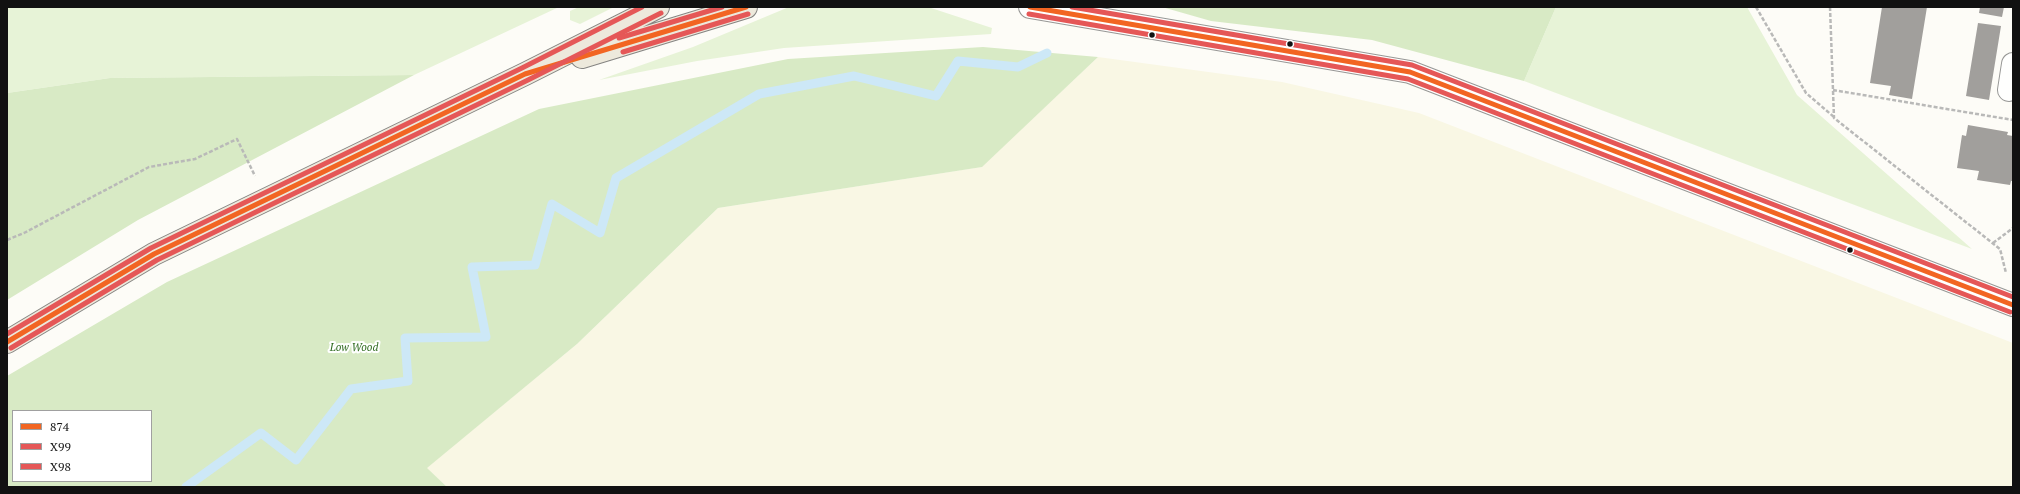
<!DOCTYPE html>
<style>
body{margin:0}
#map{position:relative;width:2020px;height:494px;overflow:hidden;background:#fdfcf7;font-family:"PT Serif",serif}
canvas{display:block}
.frame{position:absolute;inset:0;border:8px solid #111;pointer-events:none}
.legend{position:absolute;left:12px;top:410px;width:140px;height:72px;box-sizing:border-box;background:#fff;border:1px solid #a0a0a0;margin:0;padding:5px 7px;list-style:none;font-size:12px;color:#111}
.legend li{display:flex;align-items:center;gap:8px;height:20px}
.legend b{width:20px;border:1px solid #a0a0a0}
</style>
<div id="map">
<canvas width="2020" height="494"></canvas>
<div class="frame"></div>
<ul class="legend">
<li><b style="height:5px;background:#f26522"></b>874</li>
<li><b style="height:5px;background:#e55757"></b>X99</li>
<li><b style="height:5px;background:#e55757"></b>X98</li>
</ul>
</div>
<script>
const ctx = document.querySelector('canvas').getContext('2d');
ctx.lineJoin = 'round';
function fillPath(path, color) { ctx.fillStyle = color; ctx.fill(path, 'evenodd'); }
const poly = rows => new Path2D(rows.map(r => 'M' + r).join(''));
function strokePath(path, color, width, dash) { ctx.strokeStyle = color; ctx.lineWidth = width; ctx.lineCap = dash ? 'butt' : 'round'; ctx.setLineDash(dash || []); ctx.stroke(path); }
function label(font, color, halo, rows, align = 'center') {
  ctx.font = font + ' "PT Serif",serif'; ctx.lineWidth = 4; ctx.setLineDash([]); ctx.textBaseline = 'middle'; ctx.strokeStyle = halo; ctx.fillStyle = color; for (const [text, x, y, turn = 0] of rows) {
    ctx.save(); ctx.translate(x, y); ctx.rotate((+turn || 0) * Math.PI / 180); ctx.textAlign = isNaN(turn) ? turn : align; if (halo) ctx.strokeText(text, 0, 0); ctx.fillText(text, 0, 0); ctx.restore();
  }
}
const farmland = poly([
 [1098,57,1282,82,1419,113,2013,343,2013,487,447,487,426,468,577,344,718,208,981,167]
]);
const green = poly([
 [7,7,559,7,414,75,110,78,7,93],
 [579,7,614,7,580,24,570,20,570,11],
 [789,7,928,7,992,28,991,34,784,48,697,61,599,80,693,47],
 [1556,7,1747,7,1797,95,1972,249,1524,81]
]);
const forest = poly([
 [1162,7,1556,7,1524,81,1372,40,1211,21],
 [983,47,1098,57,982,167,718,208,577,344,427,468,447,487,7,487,7,376,167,282,539,109,788,59],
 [13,411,151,411,151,481,13,481],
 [414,75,138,220,7,300,7,93,110,78]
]);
const stream = poly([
 [186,487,261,433,296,460,351,389,408,381,405,338,486,337,472,267,535,265,552,204,600,233,616,178,759,94,854,76,936,96,958,61,1018,67,1047,53]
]);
const building = poly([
 [1882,7,1927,7,1912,99,1889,95,1891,86,1870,83],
 [1980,7,2004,7,2002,17,1979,13],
 [1978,23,2001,26,1989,100,1966,96],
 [1968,125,2008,132,2007,135,2013,136,2013,181,2011,181,2010,185,1977,180,1979,171,1957,168,1962,135,1966,136]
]);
const path = poly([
 [1756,7,1806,93,1834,117],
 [1830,7,1834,118,2000,249,2006,273],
 [1833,90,2013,120],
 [7,240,24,233,149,167,195,159,237,139,255,176],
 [1993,243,2013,228]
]);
const minor = poly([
 [1030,7,1410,72,2013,305],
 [2009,90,2013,64]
]);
const major = poly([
 [582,57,746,7],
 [7,342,154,254,525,74,658,7]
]);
const bus1 = poly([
 [1030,7,1410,72,2013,305],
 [7,342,154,254,525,74,746,7]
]);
const bus2 = poly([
 [1029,14,1408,79,2010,312],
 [623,52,748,14],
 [11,348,157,260,528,80,661,13]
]);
const bus3 = poly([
 [1072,7,1412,65,2013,297],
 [619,38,722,7],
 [7,334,151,248,522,68,642,7]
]);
const markers = [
 [1152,35,3.5,"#111"],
 [1290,44,3.5,"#111"],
 [1850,250,3.5,"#111"]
];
const parkNames = [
 ["Low Wood",354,348]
];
fillPath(farmland, '#f9f7e4');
fillPath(green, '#e7f3d7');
fillPath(forest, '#d8eac5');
strokePath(stream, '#cde8f7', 9);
fillPath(building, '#a19f9c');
strokePath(minor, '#979795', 24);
strokePath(major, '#858482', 24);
strokePath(path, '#b9b9b8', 2.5, [4, 2]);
strokePath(minor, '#fffffe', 22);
strokePath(major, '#ede9dc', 22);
strokePath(bus1, '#f26522', 5);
strokePath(bus2, '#e55757', 5);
strokePath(bus3, '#e55757', 5);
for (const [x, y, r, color] of markers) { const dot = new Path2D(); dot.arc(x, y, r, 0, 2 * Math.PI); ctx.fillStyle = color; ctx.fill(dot); strokePath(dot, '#fff', 1.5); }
label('italic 11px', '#2f6b1f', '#fff', parkNames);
</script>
